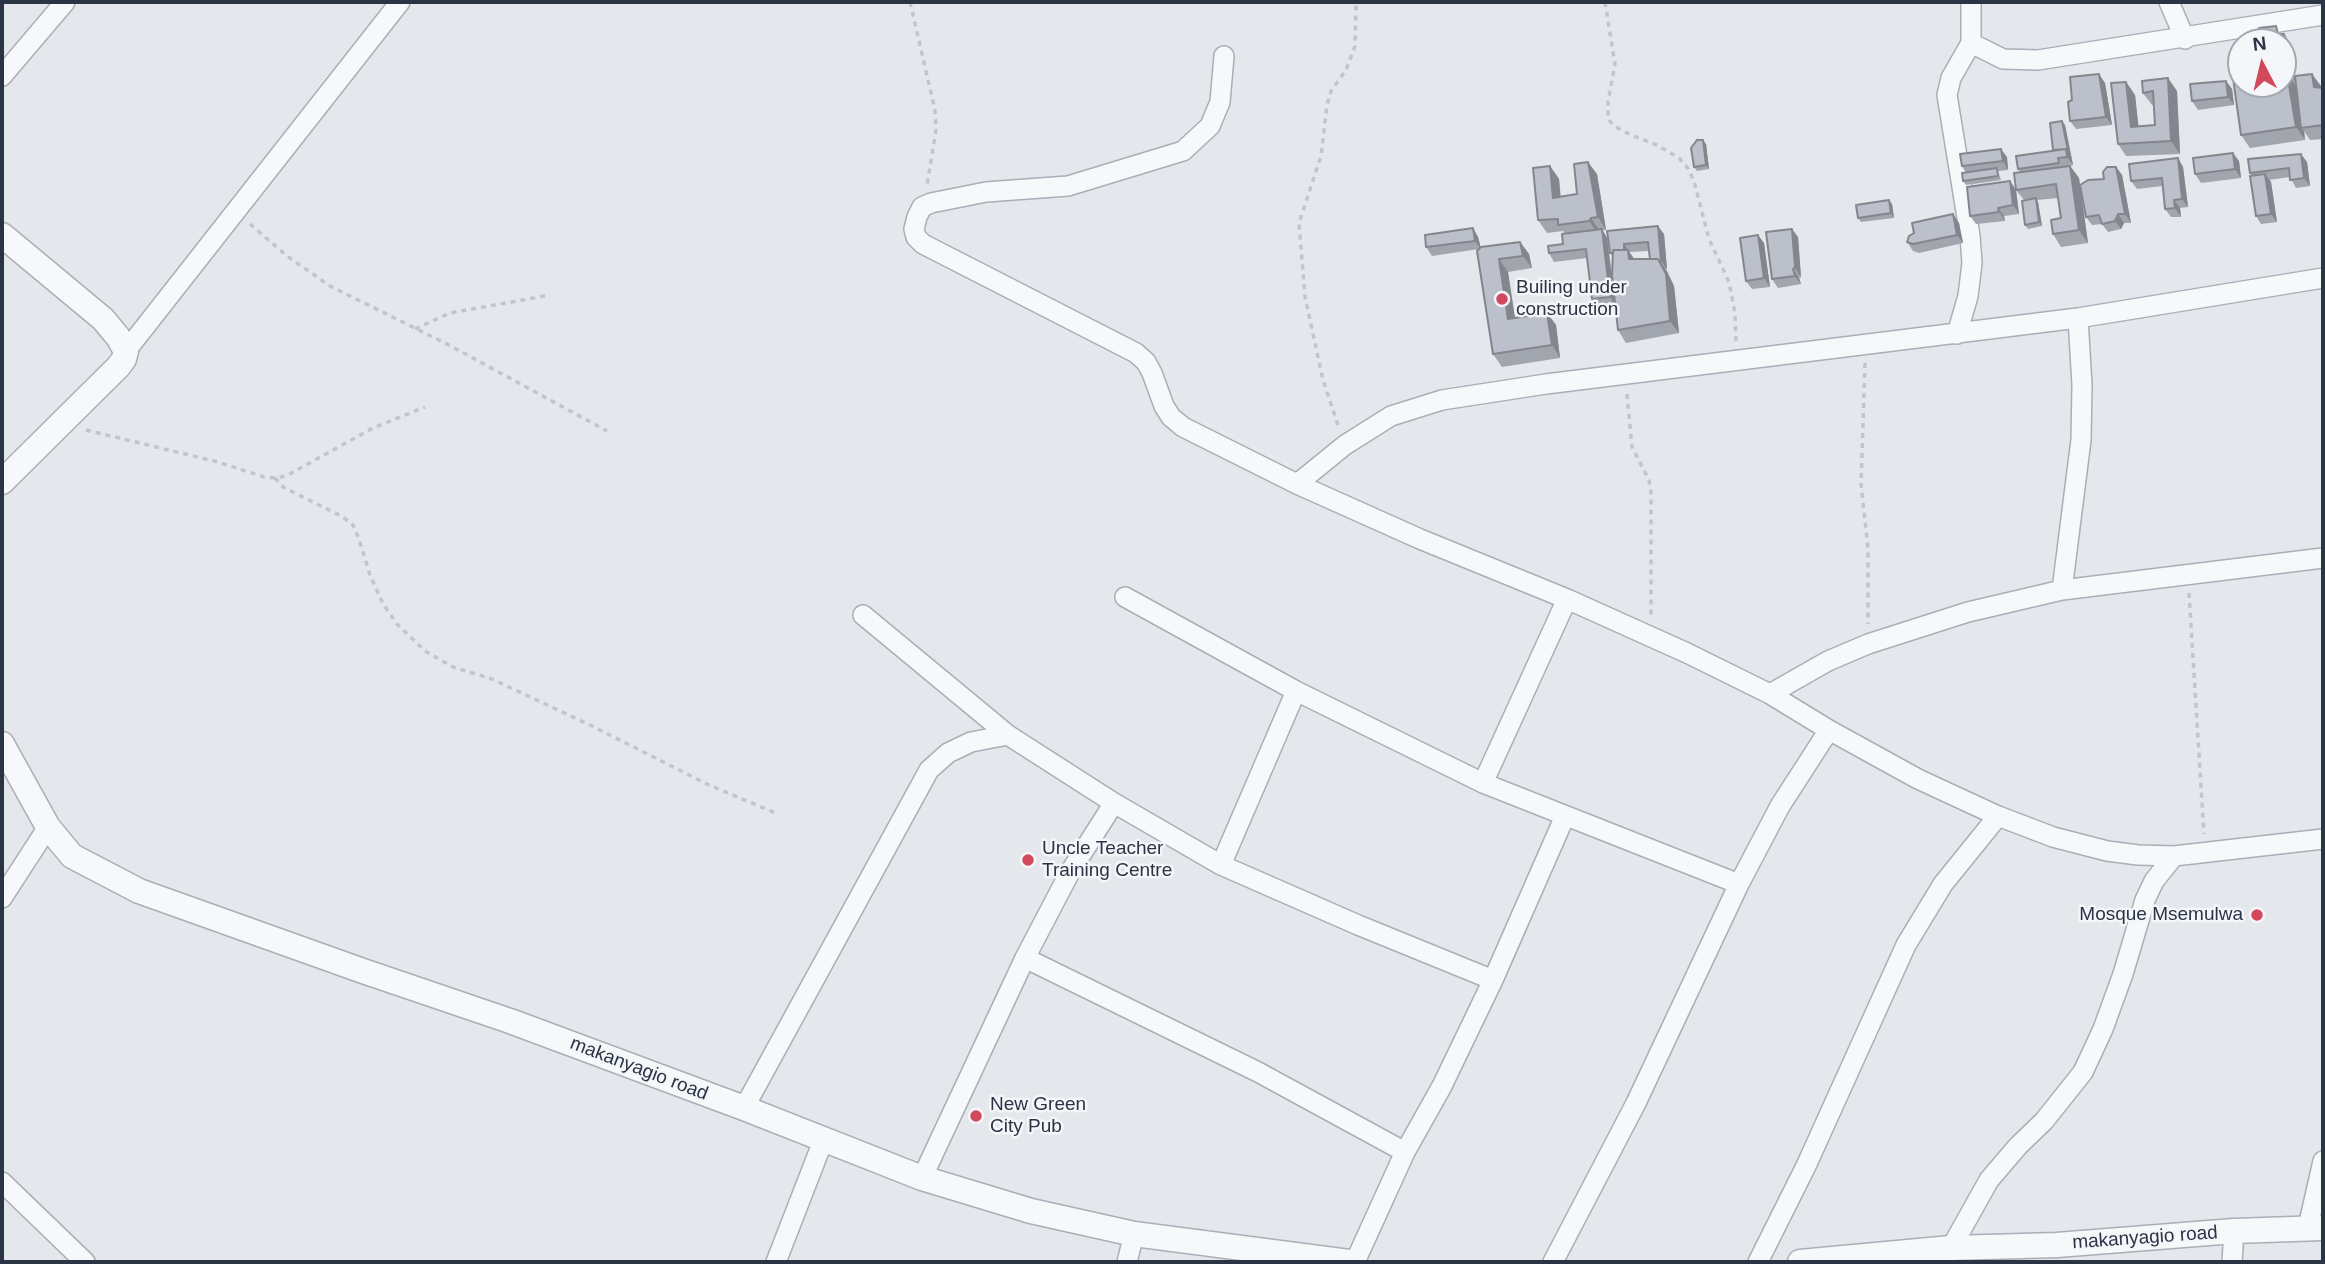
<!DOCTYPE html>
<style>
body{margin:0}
#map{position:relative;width:2325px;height:1264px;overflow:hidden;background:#e4e7ec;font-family:Arial,sans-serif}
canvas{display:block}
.frame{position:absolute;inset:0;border:4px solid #2b3445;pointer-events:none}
.north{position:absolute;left:2227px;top:28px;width:70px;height:70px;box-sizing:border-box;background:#f4f6f9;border:2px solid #a4a8b1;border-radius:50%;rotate:353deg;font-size:19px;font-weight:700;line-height:28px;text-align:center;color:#2b3445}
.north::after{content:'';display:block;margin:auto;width:24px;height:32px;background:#d1495b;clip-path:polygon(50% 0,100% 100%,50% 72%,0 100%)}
</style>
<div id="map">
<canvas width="2325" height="1264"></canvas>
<div class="frame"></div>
<div class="north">N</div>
</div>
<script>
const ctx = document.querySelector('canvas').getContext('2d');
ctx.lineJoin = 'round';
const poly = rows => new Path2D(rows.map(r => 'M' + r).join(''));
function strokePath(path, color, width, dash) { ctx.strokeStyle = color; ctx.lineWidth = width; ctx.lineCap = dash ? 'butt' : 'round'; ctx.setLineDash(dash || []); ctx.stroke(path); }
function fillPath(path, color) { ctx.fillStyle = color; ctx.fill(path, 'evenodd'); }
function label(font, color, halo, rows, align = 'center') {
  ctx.font = font + ' Arial,sans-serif'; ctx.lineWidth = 5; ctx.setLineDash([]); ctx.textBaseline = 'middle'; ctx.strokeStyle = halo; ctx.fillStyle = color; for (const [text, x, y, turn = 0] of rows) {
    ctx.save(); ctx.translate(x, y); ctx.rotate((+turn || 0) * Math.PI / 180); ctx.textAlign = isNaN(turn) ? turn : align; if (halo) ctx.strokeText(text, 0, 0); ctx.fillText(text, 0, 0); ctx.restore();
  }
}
const path = poly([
 [910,2,935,110,936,130,927,185],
 [1083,2,1084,3],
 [1605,2,1615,64,1608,102,1608,119,1614,126,1631,135,1657,145,1679,158,1687,167,1694,181,1709,239,1729,282,1735,313,1736,343],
 [250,224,287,256,330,286,449,345,607,431],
 [415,329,450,313,550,295],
 [1865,363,1861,484,1868,548,1868,624],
 [1627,394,1632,447,1649,480,1651,492,1651,616],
 [1338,425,1323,380,1305,297,1299,223,1321,156,1327,105,1331,91,1346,70,1355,46,1356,2],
 [86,430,218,462,264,477,275,478,286,476,373,428,425,407],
 [275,478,283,487,343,517,353,525,359,539,370,575,383,604,397,624,425,651,453,667,492,679,592,726,709,785,778,814],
 [2189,593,2204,834]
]);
const minor = poly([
 [2169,2,2185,39],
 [1971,43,2003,59,2038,60,2323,15],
 [1224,56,1220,102,1210,126,1183,151,1068,186,986,192,931,203,922,207,917,217,914,229,916,237,923,244,1136,353,1146,362,1152,373,1164,406,1171,417,1183,427,1297,484,1420,539,1567,599,1687,653,1770,694,1829,730,1918,779,1998,816,2053,837,2107,851,2138,855,2174,856,2323,839],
 [2,76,65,2],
 [1957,334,1968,296,1972,263,1970,236,1947,95,1951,78,1971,43,1971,2],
 [126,351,400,2],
 [1297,484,1345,445,1391,416,1442,400,1546,384,2078,318,2323,278],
 [2062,590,2081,440,2082,385,2078,318],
 [1125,597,1296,691,1483,783,1739,884],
 [863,615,1008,735,1114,803,1221,865,1358,925,1493,980],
 [1770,694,1828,661,1868,644,1968,612,2062,590,2323,558],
 [1483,783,1567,599],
 [1221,865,1296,691],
 [2,898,48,827],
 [1025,958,1258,1072,1405,1152],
 [744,1108,929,770,948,753,971,742,1008,735],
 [922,1178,1025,958,1070,872,1114,803],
 [2,1182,85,1262],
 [2308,1227,2323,1161],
 [1951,1248,1989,1180,2018,1146,2044,1121,2083,1072,2103,1029,2123,974,2145,900,2154,881,2174,856],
 [776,1262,823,1141],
 [1127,1262,1134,1234],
 [1355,1262,1405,1152,1442,1086,1493,980,1565,816],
 [1553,1262,1636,1103,1739,884,1780,806,1829,730],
 [1758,1262,1806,1166,1906,945,1943,884,1998,816],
 [2232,1262,2234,1231]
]);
const tertiary = poly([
 [2,235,103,319,118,337,126,351,124,359,118,367,2,482],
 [2,744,48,827,72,856,139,891,363,971,510,1021,744,1108,922,1178,1031,1211,1134,1234,1349,1262],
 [1800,1262,1951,1248,2057,1245,2234,1231,2323,1228]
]);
const wall = poly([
 [2282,34,2284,34,2290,43,2295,76,2312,74,2321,88,2323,88,2323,139,2310,140,2304,131,2305,140,2250,148,2241,135,2283,84],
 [2142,81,2177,91,2180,154,2126,156,2118,144,2126,82,2135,95,2138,126,2155,125,2154,105,2152,105,2143,93],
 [2226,81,2232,89,2234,105,2198,110,2192,101],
 [2105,83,2112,125,2076,129,2070,121,2072,100],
 [2065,125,2073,165,2070,166,2079,178,2088,243,2061,247,2053,234,2061,218,2058,198,2037,200,2038,202,2042,226,2028,229,2025,225,2024,200,2016,190,2020,172,2018,169,2053,150],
 [1706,144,1709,169,1697,171,1694,167],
 [2007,157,2008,170,1998,171,2001,180,1966,185,1963,181,1966,173,1962,166],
 [2178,158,2183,167,2188,207,2180,208,2181,217,2171,217,2165,209,2163,186,2137,189,2131,181],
 [2239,161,2241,178,2201,183,2195,174],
 [2307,162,2310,186,2296,188,2290,177,2269,180,2271,182,2277,222,2261,224,2256,216,2252,176,2250,173],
 [1550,166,1559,179,1560,196,1577,194,1597,174,1606,230,1602,230,1607,238,1612,274,1613,257,1610,253,1607,231,1664,234,1667,269,1665,269,1674,286,1679,333,1626,343,1618,330,1615,306,1598,308,1592,299,1587,258,1554,262,1549,253,1563,244,1565,234,1563,231,1547,233,1538,220],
 [1649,251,1650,259,1634,259,1629,252],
 [2116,167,2122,175,2131,223,2124,223,2121,229,2108,232,2102,224,2092,225,2086,217,2104,179],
 [2010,181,2016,190,2019,214,2004,216,2005,221,1976,224,1970,216],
 [1892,204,1894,218,1861,222,1858,218],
 [1953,214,1959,223,1963,243,1919,253,1913,251,1907,242],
 [1473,228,1478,237,1481,248,1520,242,1529,254,1532,268,1508,272,1515,318,1547,313,1556,325,1560,358,1502,367,1493,354,1479,249,1432,256,1426,247],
 [1798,237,1801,277,1799,278,1801,284,1778,288,1772,279],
 [1764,243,1770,287,1752,289,1746,281]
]);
const shadedWall = poly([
 [2284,34,2290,43,2296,82,2291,74],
 [2287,73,2296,86,2303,128,2301,128,2304,131,2305,140,2296,127],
 [2099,74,2105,83,2112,125,2106,117],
 [2312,74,2321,86,2323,99,2314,87],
 [2168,78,2177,91,2180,154,2171,141],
 [2226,81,2232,89,2234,105,2228,97],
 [2126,82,2135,95,2140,139,2131,127],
 [2062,121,2065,125,2073,165,2067,157],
 [1703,140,1706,144,1709,169,1706,165],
 [2001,149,2007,157,2008,170,2003,161],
 [2233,153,2239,161,2241,178,2235,169],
 [2301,154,2307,162,2310,186,2304,178],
 [2178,158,2183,167,2188,207,2182,199],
 [1588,162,1597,174,1606,230,1598,217],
 [1550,166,1559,179,1562,210,1553,198],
 [2070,166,2079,178,2088,243,2079,230],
 [2116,167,2122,175,2131,223,2125,214],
 [2265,174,2271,182,2277,222,2271,214],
 [2010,181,2016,190,2019,214,2013,205],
 [2036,198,2038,202,2042,226,2039,222],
 [1889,200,1892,204,1894,218,1891,213],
 [2174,200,2180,208,2181,217,2175,208],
 [1998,208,2004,216,2005,221,1999,212],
 [1953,214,1959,223,1963,243,1957,235],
 [2118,214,2124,223,2121,229,2115,221],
 [1591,218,1599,230,1598,234,1589,221],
 [1658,226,1664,234,1667,269,1661,261],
 [1473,228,1478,237,1481,249,1475,241],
 [1602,229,1607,238,1615,306,1610,297],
 [1792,229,1798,237,1801,277,1795,268],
 [1758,235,1764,243,1770,287,1764,278],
 [1520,242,1529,254,1532,268,1523,256],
 [1624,244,1637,263,1638,271,1624,251],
 [1499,259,1508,272,1517,332,1508,319],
 [1658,259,1667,271,1674,286,1679,333,1670,321],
 [1793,269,1799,278,1801,284,1795,276],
 [1547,313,1556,325,1560,358,1552,345]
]);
const building = poly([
 [2276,26,2278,34,2284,34,2291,74,2283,74,2283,42,2243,42,2243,38,2256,36,2259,28,2276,26],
 [2287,73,2296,127,2241,135,2233,78,2241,78,2241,84,2283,84,2283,74,2287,73],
 [2099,74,2106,117,2070,121,2068,102,2072,100,2070,77,2099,74],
 [2312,74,2314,87,2323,88,2323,125,2301,128,2295,76,2312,74],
 [2168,78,2171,141,2118,144,2111,83,2126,82,2131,127,2155,125,2153,91,2143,93,2142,81,2168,78],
 [2226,81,2228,97,2192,101,2190,84,2226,81],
 [2062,121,2068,151,2066,149,2053,150,2050,123,2062,121],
 [1697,140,1703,140,1706,165,1694,167,1691,148,1697,140],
 [2001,149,2003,161,1962,166,1960,154,2001,149],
 [2066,149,2067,157,2058,158,2059,163,2018,169,2016,156,2066,149],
 [2233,153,2235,169,2195,174,2193,158,2233,153],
 [2301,154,2304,178,2290,180,2289,168,2250,173,2248,159,2301,154],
 [2178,158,2182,199,2174,200,2175,208,2165,209,2162,178,2131,181,2129,164,2178,158],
 [1588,162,1598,217,1591,218,1589,221,1558,225,1558,219,1538,220,1533,168,1550,166,1553,198,1577,194,1574,164,1588,162],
 [2070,166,2079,230,2053,234,2051,220,2061,218,2056,184,2016,190,2014,173,2070,166],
 [2107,167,2116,167,2125,214,2118,214,2115,221,2102,224,2099,215,2086,217,2080,185,2088,180,2104,179,2103,172,2107,167],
 [1997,168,1998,176,1963,181,1962,173,1997,168],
 [2265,174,2271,214,2256,216,2250,176,2265,174],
 [2010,181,2013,205,1998,208,1999,212,1970,216,1967,187,2010,181],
 [2036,198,2039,222,2025,225,2022,201,2036,198],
 [1889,200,1891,213,1858,218,1856,205,1889,200],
 [1953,214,1957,235,1913,244,1907,242,1909,236,1914,233,1912,223,1953,214],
 [1658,226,1661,261,1659,261,1658,259,1650,259,1648,242,1624,244,1624,250,1613,250,1613,253,1610,253,1607,231,1658,226],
 [1473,228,1475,241,1426,247,1425,235,1473,228],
 [1602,229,1610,297,1592,299,1586,249,1549,253,1548,246,1563,244,1562,234,1602,229],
 [1792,229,1795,268,1793,269,1795,276,1772,279,1766,232,1792,229],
 [1758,235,1764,278,1746,281,1740,238,1758,235],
 [1520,242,1523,256,1499,259,1508,319,1547,313,1552,345,1493,354,1477,251,1481,247,1520,242],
 [1613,250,1628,250,1629,259,1658,259,1666,274,1670,321,1618,330,1612,275,1613,250]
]);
const markers = [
 [1502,299,7,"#d1495b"],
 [1028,860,7,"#d1495b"],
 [2257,915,7,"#d1495b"],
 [976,1116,7,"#d1495b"]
];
const poiNames = [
 ["Builing under",1516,288],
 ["construction",1516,310],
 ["Uncle Teacher",1042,849],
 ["Training Centre",1042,871],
 ["Mosque Msemulwa",2243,915,"right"],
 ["New Green",990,1105],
 ["City Pub",990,1127]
];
const streetNames = [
 ["makanyagio road",639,1069,21],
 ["makanyagio road",2145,1238,-4]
];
strokePath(minor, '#a9aeb7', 22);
strokePath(tertiary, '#a9aeb7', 27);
strokePath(path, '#c2c5cb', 3.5, [5, 5]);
strokePath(minor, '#f7f8fa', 19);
strokePath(tertiary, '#f7f8fa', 24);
fillPath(wall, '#a1a5ae');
fillPath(shadedWall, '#83868d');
fillPath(building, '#bbc0ca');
strokePath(building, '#83868d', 2);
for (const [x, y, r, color] of markers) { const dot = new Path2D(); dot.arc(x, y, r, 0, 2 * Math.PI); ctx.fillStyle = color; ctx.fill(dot); strokePath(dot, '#f4f6f9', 2.5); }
label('19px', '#2b3445', '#f4f6f9', poiNames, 'left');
label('19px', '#2b3445', '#f4f6f9', streetNames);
</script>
